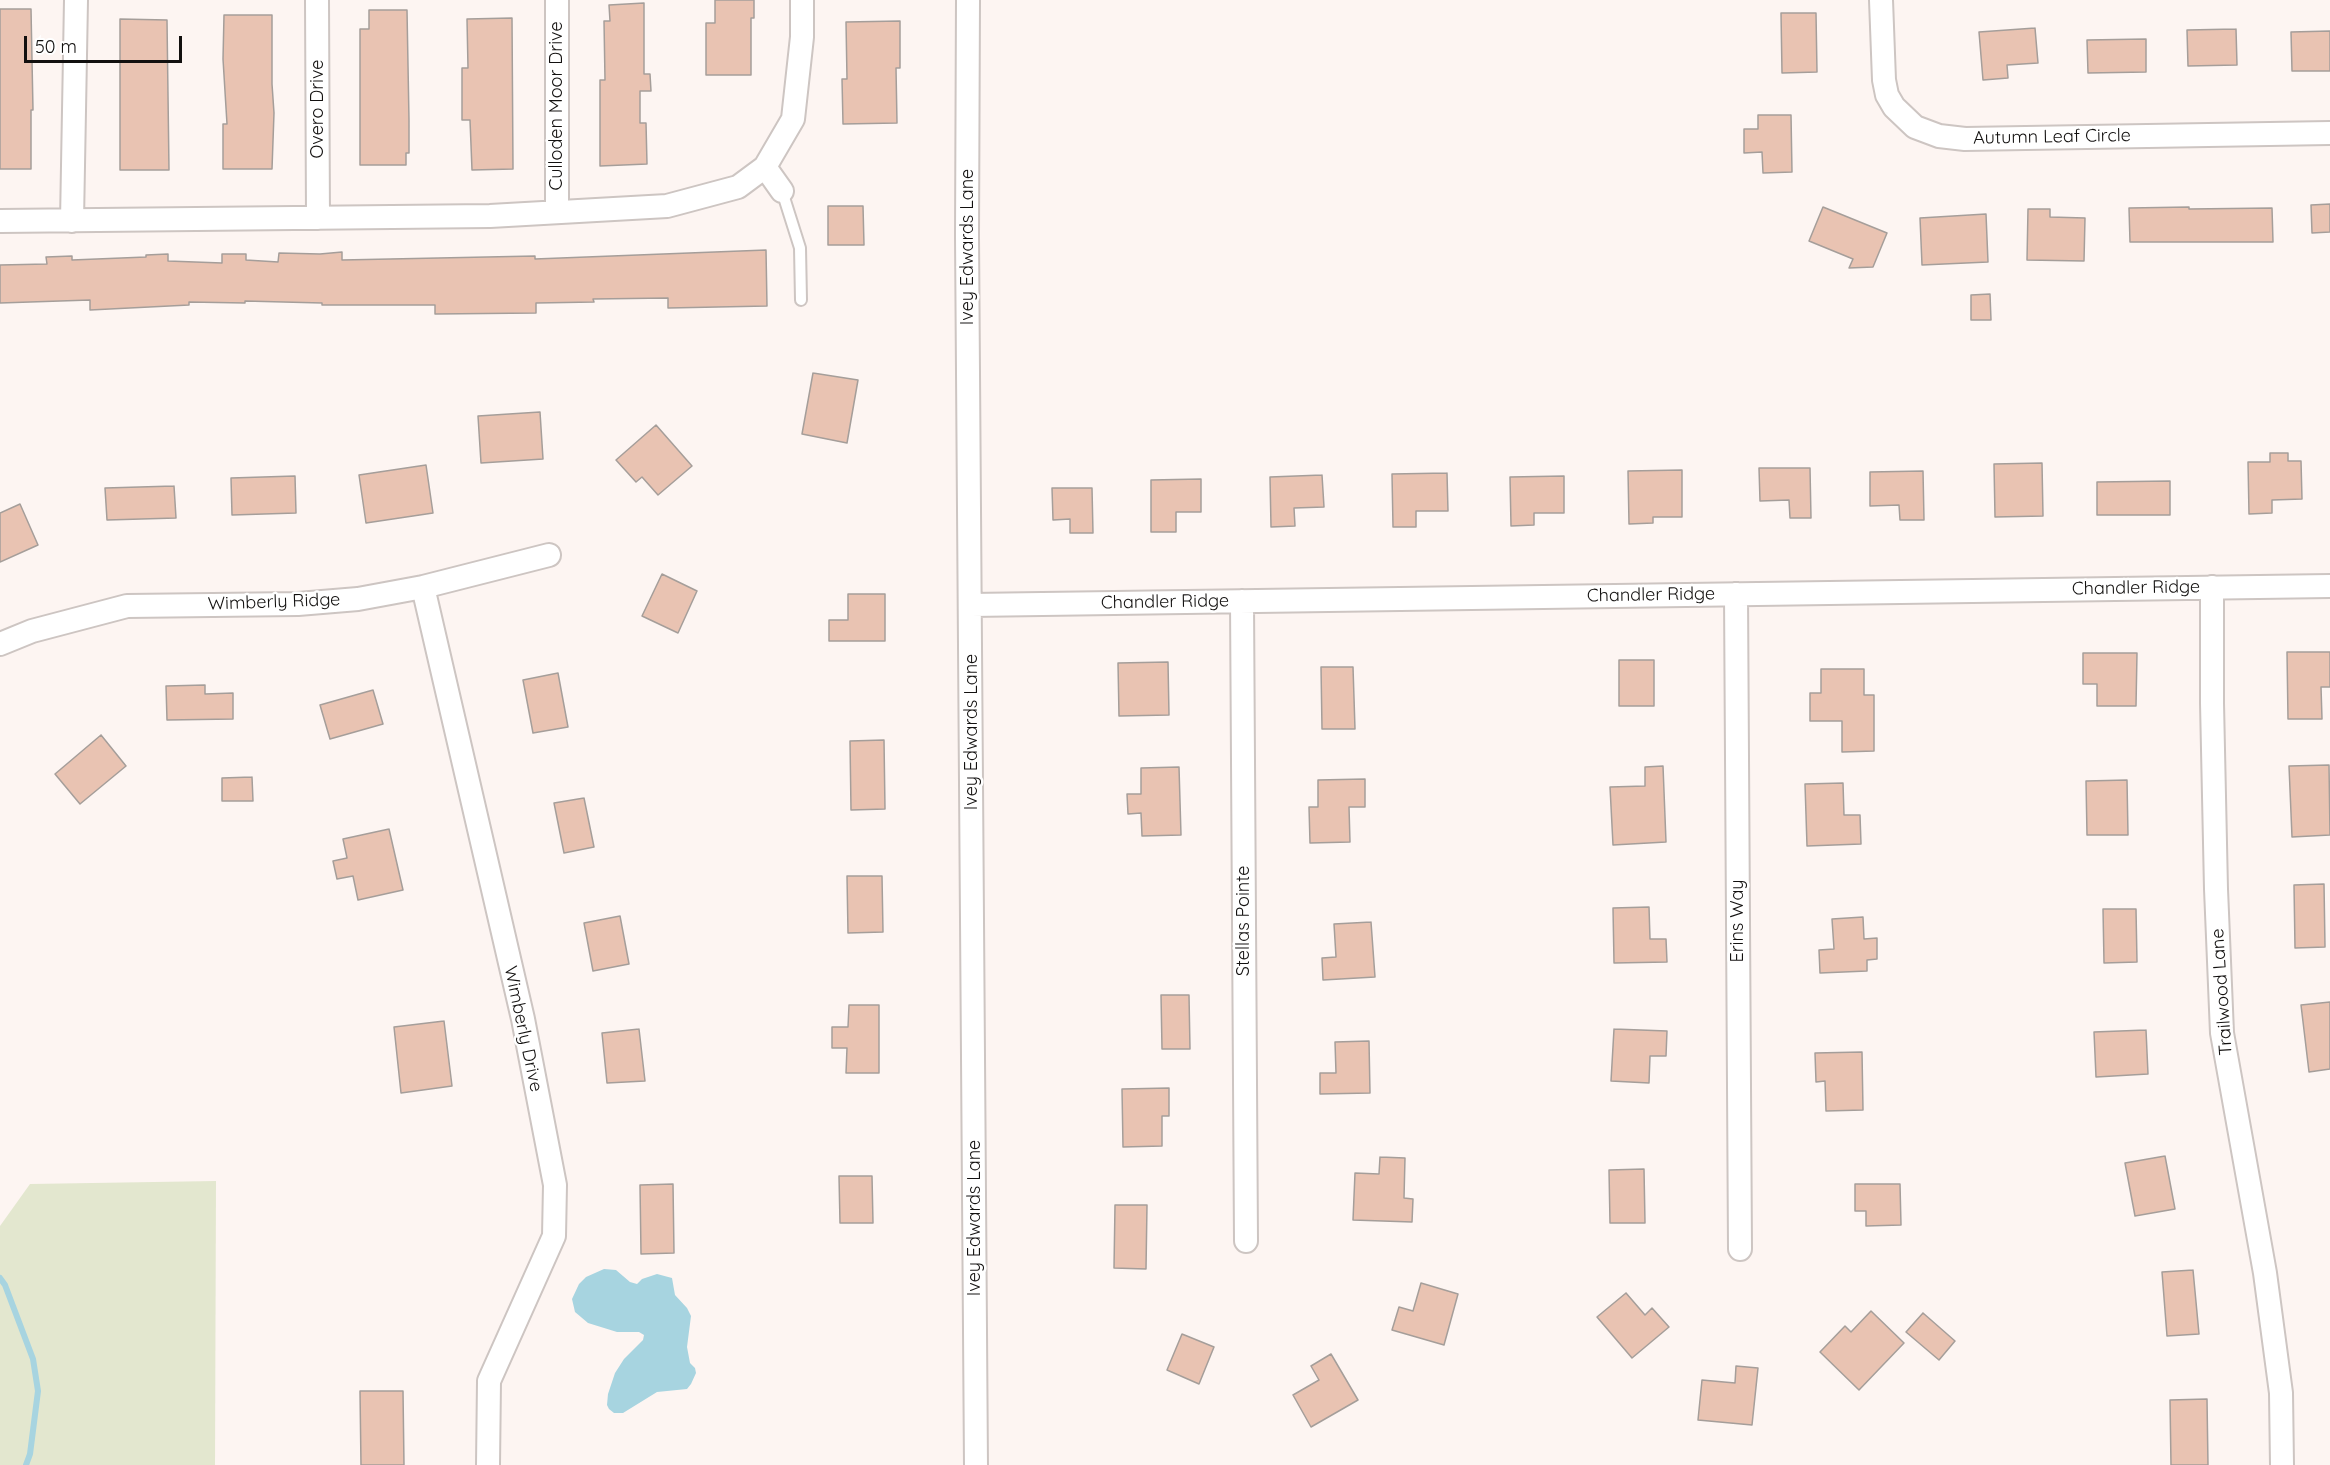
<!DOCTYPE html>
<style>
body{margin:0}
#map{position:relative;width:2330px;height:1465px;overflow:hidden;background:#fdf5f2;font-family:Quicksand,sans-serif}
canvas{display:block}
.scale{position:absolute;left:24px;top:36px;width:158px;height:27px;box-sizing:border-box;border:3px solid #12100f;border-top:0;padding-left:8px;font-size:18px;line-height:21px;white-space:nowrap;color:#12100f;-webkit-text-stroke:4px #fff;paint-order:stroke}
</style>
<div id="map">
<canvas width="2330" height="1465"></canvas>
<div class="scale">50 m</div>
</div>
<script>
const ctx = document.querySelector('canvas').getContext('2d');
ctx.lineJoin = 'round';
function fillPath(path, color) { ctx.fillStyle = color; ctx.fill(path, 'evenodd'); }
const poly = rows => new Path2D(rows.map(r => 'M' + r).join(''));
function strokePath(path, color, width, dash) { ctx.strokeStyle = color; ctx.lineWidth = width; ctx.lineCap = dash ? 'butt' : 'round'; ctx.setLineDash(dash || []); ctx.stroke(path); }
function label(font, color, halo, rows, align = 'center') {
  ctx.font = font + ' Quicksand,sans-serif'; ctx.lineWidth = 5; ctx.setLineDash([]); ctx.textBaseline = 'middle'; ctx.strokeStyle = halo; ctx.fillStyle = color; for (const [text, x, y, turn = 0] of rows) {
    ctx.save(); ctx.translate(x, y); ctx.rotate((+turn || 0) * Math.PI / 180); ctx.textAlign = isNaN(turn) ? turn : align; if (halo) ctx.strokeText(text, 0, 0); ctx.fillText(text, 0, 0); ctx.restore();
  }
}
const green = poly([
 [216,1181,215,1465,0,1465,0,1226,30,1184]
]);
const water = poly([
 [604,1269,616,1270,630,1282,637,1284,642,1279,657,1274,672,1278,675,1295,687,1308,691,1316,687,1347,690,1363,695,1368,696,1373,691,1384,687,1389,657,1392,623,1413,614,1413,609,1409,607,1405,608,1394,615,1373,624,1359,643,1340,644,1335,639,1332,617,1332,588,1323,575,1312,572,1299,579,1284,586,1277]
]);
const stream = poly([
 [0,1278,5,1285,33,1359,38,1391,30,1454,26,1465]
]);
const building = poly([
 [715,0,754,0,754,18,751,18,751,75,706,75,706,23,715,23,715,0],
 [644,3,644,74,650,74,651,91,640,91,640,123,646,123,647,164,600,166,600,80,605,80,604,21,610,21,609,5,644,3],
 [0,9,31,9,33,110,31,110,31,169,0,169,0,9],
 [369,10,407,10,409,120,409,153,406,153,406,165,360,165,360,29,369,29,369,10],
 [1781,13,1816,13,1817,72,1782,73,1781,13],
 [224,15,272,15,272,84,274,113,272,169,223,169,223,124,227,124,223,59,224,15],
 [512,18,513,169,472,170,470,120,462,120,462,68,468,68,467,19,512,18],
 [120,19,167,20,169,170,120,170,120,19],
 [900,21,900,68,896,68,897,123,843,124,842,79,847,79,846,22,900,21],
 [2035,28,2038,63,2007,65,2008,78,1983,80,1979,32,2035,28],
 [2236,29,2237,65,2188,66,2187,30,2236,29],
 [2330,31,2330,71,2292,71,2291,32,2330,31],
 [2146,39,2146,72,2088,73,2087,40,2146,39],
 [1758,115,1791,115,1792,172,1763,173,1762,152,1744,153,1744,129,1758,129,1758,115],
 [2330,204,2330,232,2312,233,2311,205,2330,204],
 [828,206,863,206,864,245,828,245,828,206],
 [1823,207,1887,233,1873,267,1849,268,1853,259,1809,241,1823,207],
 [2189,207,2189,209,2272,208,2273,242,2130,242,2129,208,2189,207],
 [2028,209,2050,209,2050,217,2085,218,2084,261,2027,260,2028,209],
 [1986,214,1988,262,1922,265,1920,218,1986,214],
 [766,250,767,306,668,308,668,298,593,299,594,302,536,303,536,313,435,314,435,305,322,305,322,303,245,301,245,303,189,302,189,305,90,310,90,300,0,303,0,265,47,264,46,257,72,256,72,260,146,257,146,255,168,254,168,261,222,263,222,254,246,254,246,260,278,262,279,253,320,254,342,252,342,260,535,256,535,259,766,250],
 [1990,294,1991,320,1971,320,1971,295,1990,294],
 [813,373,858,380,847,443,802,434,813,373],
 [540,412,543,459,481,463,478,416,540,412],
 [656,425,692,466,658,495,642,477,636,482,616,460,656,425],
 [2270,453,2288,453,2288,461,2301,461,2302,499,2272,500,2272,513,2249,514,2248,462,2270,462,2270,453],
 [2042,463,2043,516,1995,517,1994,464,2042,463],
 [426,465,433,513,366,523,359,475,426,465],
 [1759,468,1810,468,1811,518,1790,518,1789,500,1760,501,1759,468],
 [1682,470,1682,517,1653,517,1653,523,1629,524,1628,471,1682,470],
 [1923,471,1924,520,1900,520,1899,505,1870,506,1870,472,1923,471],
 [1447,473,1448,511,1416,511,1416,527,1393,527,1392,474,1447,473],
 [1322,475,1324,507,1294,508,1295,526,1271,527,1270,477,1322,475],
 [295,476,296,513,232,515,231,478,295,476],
 [1564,476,1564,513,1534,513,1534,525,1511,526,1510,477,1564,476],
 [1201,479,1201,512,1176,512,1176,532,1151,532,1151,480,1201,479],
 [2170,481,2170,515,2097,515,2097,482,2170,481],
 [174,486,176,518,107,520,105,488,174,486],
 [1052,488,1092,488,1093,533,1070,533,1070,519,1053,520,1052,488],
 [20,504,38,545,0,562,0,513,20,504],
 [662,574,697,591,678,633,642,616,662,574],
 [848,594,885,594,885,641,829,641,829,620,848,620,848,594],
 [2287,652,2330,652,2330,687,2321,687,2322,719,2288,719,2287,652],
 [2083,653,2137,653,2136,706,2097,706,2097,684,2083,684,2083,653],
 [1619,660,1654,660,1654,706,1619,706,1619,660],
 [1168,662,1169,715,1119,716,1118,663,1168,662],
 [1321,667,1353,667,1355,729,1322,729,1321,667],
 [1821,669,1864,669,1864,695,1874,695,1874,751,1842,752,1842,721,1810,721,1810,693,1821,693,1821,669],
 [558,673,568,727,533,733,523,680,558,673],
 [205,685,205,694,233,693,233,719,167,720,166,686,205,685],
 [373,690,383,724,330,739,320,705,373,690],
 [101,735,126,766,80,804,55,774,101,735],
 [884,740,885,809,851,810,850,741,884,740],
 [2329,765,2330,835,2292,837,2289,766,2329,765],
 [1663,766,1666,842,1613,845,1610,787,1645,786,1645,767,1663,766],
 [1179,767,1181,835,1142,836,1141,813,1128,814,1127,794,1141,794,1141,768,1179,767],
 [252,777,253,801,222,801,222,778,252,777],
 [1365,779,1365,807,1349,807,1350,842,1310,843,1309,807,1318,807,1318,780,1365,779],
 [2127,780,2128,835,2087,835,2086,781,2127,780],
 [1843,783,1844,815,1860,815,1861,844,1807,846,1805,784,1843,783],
 [584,798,594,847,564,853,554,803,584,798],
 [389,829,403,890,358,900,353,876,337,879,333,861,347,858,343,839,389,829],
 [847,876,882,876,883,932,848,933,847,876],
 [2324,884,2325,947,2295,948,2294,885,2324,884],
 [1649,907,1650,939,1666,939,1667,962,1614,963,1613,908,1649,907],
 [2103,909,2136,909,2137,962,2104,963,2103,909],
 [620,916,629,964,593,971,584,923,620,916],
 [1863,917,1864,939,1877,938,1877,959,1867,960,1867,971,1820,973,1819,950,1834,949,1832,919,1863,917],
 [1371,922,1375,977,1323,980,1322,958,1336,957,1334,924,1371,922],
 [1161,995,1189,995,1190,1049,1162,1049,1161,995],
 [2330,1002,2330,1069,2309,1072,2301,1005,2330,1002],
 [849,1005,879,1005,879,1073,846,1073,847,1048,832,1048,832,1027,848,1027,849,1005],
 [444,1021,452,1086,401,1093,394,1027,444,1021],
 [639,1029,645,1081,607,1083,602,1033,639,1029],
 [1614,1029,1667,1031,1666,1056,1650,1056,1649,1083,1611,1081,1614,1029],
 [2146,1030,2148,1074,2096,1077,2094,1032,2146,1030],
 [1369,1041,1370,1093,1320,1094,1320,1073,1336,1073,1335,1042,1369,1041],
 [1862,1052,1863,1110,1826,1111,1825,1081,1816,1082,1815,1053,1862,1052],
 [1169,1088,1169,1116,1162,1116,1162,1146,1123,1147,1122,1089,1169,1088],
 [2165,1156,2175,1209,2135,1216,2125,1163,2165,1156],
 [1380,1157,1405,1158,1404,1198,1413,1199,1412,1222,1353,1220,1355,1173,1379,1174,1380,1157],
 [1644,1169,1645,1223,1610,1223,1609,1170,1644,1169],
 [839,1176,872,1176,873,1223,840,1223,839,1176],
 [673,1184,674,1253,641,1254,640,1185,673,1184],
 [1855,1184,1900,1184,1901,1225,1866,1226,1866,1211,1855,1211,1855,1184],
 [1115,1205,1147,1205,1146,1269,1114,1268,1115,1205],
 [2193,1270,2199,1334,2167,1336,2162,1272,2193,1270],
 [1421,1283,1458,1294,1444,1345,1392,1330,1399,1307,1413,1311,1421,1283],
 [1626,1293,1645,1315,1652,1308,1669,1327,1632,1358,1597,1317,1626,1293],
 [1871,1311,1904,1343,1859,1390,1820,1352,1845,1326,1851,1332,1871,1311],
 [1923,1313,1955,1341,1939,1360,1906,1332,1923,1313],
 [1182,1334,1214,1347,1199,1384,1167,1370,1182,1334],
 [1331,1354,1358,1400,1311,1427,1293,1395,1319,1380,1311,1366,1331,1354],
 [1736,1366,1758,1368,1752,1425,1698,1420,1702,1380,1735,1383,1736,1366],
 [360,1391,403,1391,404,1465,361,1465,360,1391],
 [2207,1399,2208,1465,2171,1465,2170,1400,2207,1399]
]);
const lane = poly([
 [782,191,800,248,801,300]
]);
const street = poly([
 [317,0,318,218],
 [968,0,967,236,976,1465],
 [1881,0,1884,80,1887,95,1894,107,1915,127,1939,136,1965,139,2330,133],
 [765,167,782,191],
 [557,212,557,0],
 [0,221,490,216,667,206,738,187,765,167,793,119,802,37,802,0],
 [72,221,76,0],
 [423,587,523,1019,555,1185,554,1236,489,1381,488,1465],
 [2212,587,2212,703,2216,889,2222,1033,2265,1273,2281,1393,2282,1465],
 [1736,594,1740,1249],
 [1242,601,1246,1241],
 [971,605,2330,586],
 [0,644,32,631,127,606,298,604,358,599,423,587,549,555]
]);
const streetNames = [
 ["Culloden Moor Drive",557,106,-90],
 ["Overo Drive",318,109,-90],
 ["Autumn Leaf Circle",2052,137,-1],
 ["Ivey Edwards Lane",968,247,-90],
 ["Chandler Ridge",2136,588,-1],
 ["Chandler Ridge",1651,595,-1],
 ["Wimberly Ridge",274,602,-2],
 ["Chandler Ridge",1165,602,-1],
 ["Ivey Edwards Lane",972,732,-90],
 ["Stellas Pointe",1244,921,-90],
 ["Erins Way",1738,921,-90],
 ["Trailwood Lane",2222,992,-94],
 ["Wimberly Drive",523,1029,78],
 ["Ivey Edwards Lane",975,1218,-90]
];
fillPath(green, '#e3e7cf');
fillPath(water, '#a7d4e0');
strokePath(stream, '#a7d4e0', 6);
fillPath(building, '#e9c3b2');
strokePath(building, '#a59e9a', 1.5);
strokePath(lane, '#cdc5c2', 14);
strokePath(street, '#cdc5c2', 26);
strokePath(lane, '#fff', 10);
strokePath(street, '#fff', 22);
label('18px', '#12100f', '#fff', streetNames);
</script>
